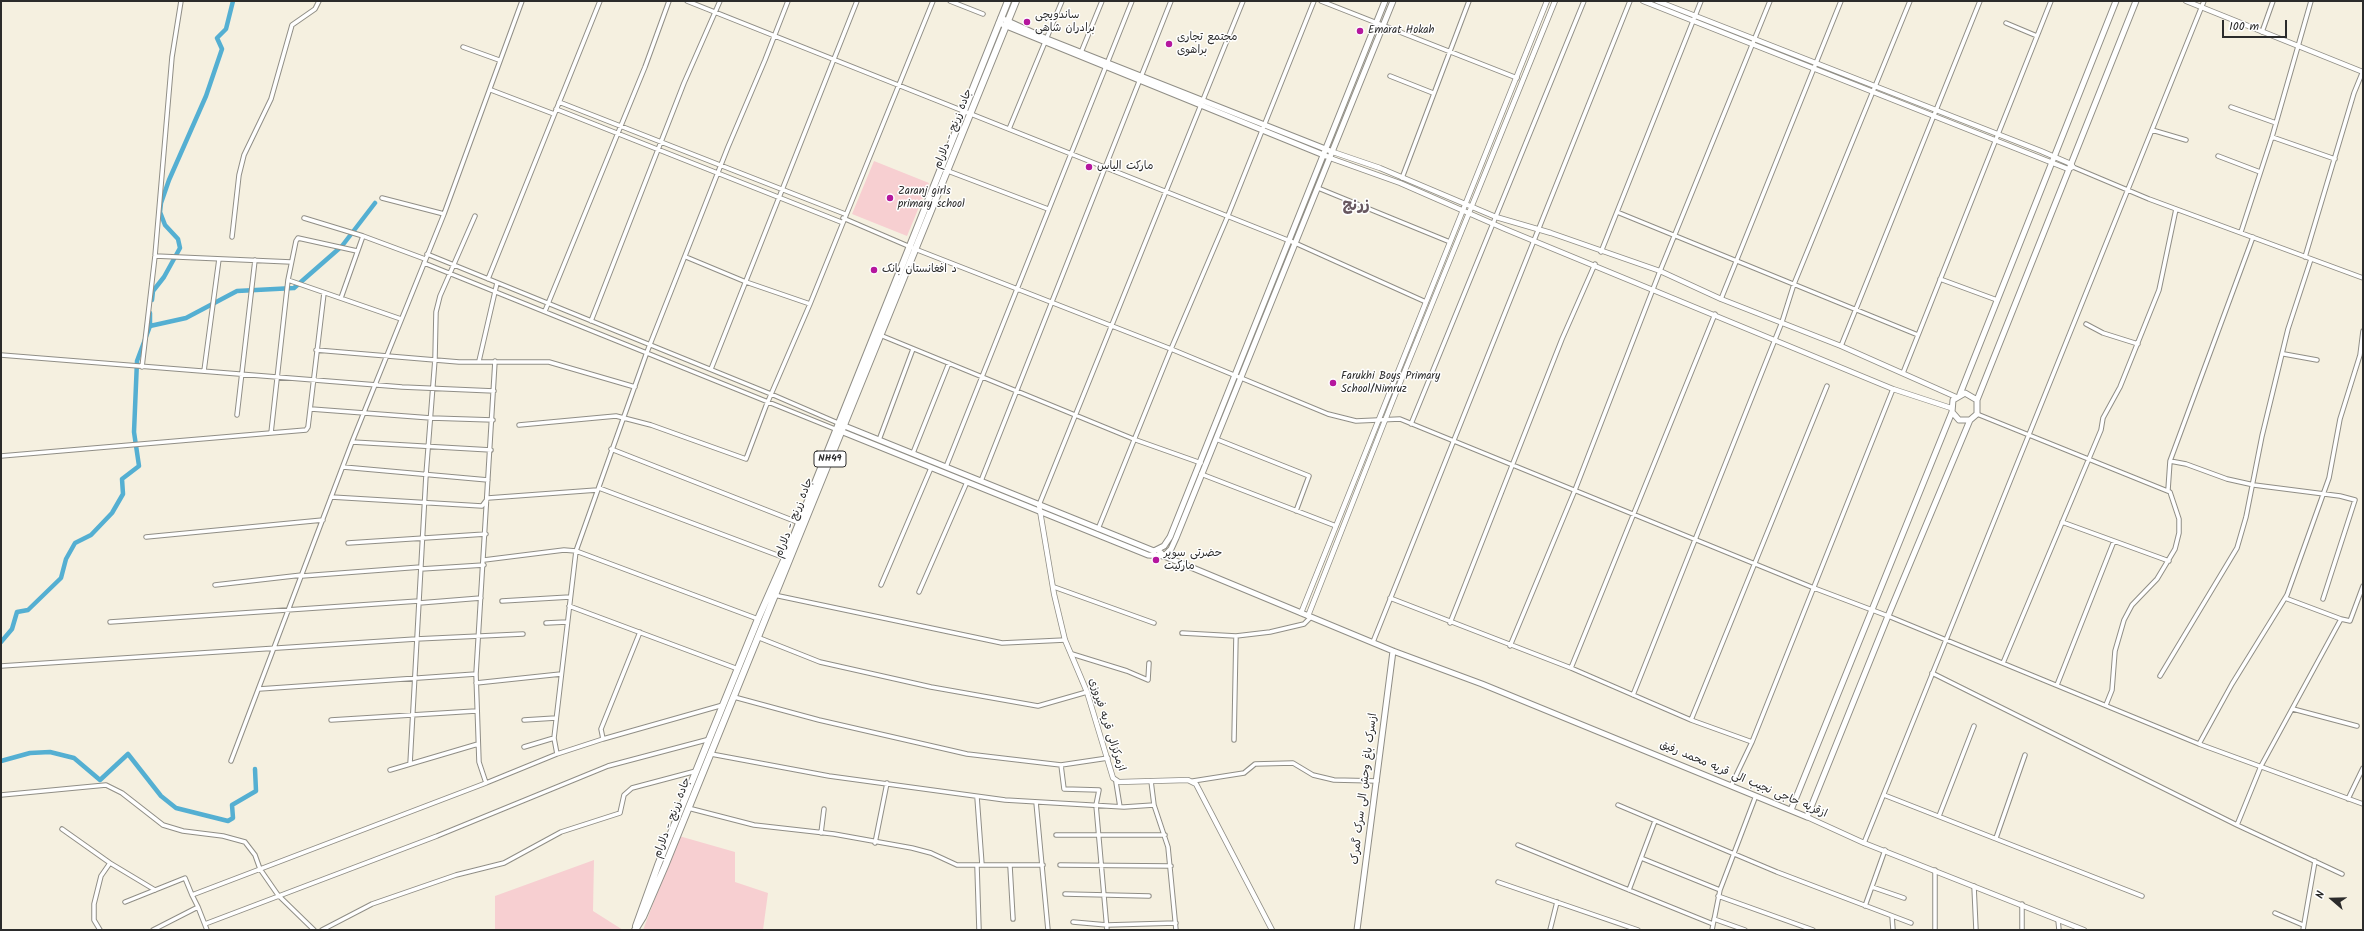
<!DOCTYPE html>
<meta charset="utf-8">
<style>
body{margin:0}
#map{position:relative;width:2364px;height:931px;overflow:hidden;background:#f5f0e0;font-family:Kalam,sans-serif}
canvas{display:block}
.frame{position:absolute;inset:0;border:2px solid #2b2b2b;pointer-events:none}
.north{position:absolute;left:2312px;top:879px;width:40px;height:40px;-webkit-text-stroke:3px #fff;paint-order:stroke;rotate:290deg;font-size:11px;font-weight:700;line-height:16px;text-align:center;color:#2b2b2b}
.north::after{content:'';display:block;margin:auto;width:14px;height:18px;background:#2b2b2b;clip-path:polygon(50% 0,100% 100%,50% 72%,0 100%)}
.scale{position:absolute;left:2222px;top:20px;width:65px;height:18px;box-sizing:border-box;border:2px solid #2b2b2b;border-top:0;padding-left:5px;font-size:12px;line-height:14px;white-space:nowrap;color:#2b2b2b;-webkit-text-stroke:3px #fff;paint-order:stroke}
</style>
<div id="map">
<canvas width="2364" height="931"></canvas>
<div class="frame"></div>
<div class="north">N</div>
<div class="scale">100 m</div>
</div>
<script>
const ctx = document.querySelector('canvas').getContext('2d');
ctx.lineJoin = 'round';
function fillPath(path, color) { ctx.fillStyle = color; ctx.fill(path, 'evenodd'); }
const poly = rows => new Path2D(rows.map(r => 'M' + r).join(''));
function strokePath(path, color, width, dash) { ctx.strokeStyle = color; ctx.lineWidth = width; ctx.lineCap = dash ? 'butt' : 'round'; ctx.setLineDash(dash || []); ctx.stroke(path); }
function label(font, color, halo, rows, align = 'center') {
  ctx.font = font + ' Kalam,"Playpen Sans Arabic",sans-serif'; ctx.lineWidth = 3; ctx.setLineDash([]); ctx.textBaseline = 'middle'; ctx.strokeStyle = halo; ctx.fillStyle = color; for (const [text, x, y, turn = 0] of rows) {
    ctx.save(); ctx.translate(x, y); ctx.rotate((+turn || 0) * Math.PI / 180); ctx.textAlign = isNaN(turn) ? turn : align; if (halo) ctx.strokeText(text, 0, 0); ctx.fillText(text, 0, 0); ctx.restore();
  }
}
const built = poly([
 [874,161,929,183,907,236,852,214],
 [679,836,735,852,735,882,768,893,763,930,643,930],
 [594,860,593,911,623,930,495,930,495,896]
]);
const canal = poly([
 [152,300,153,291,164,277,180,248,178,239,165,225,160,212,161,203,169,180,206,96,222,49,217,38,226,29,233,1],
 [150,326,186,318,237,291,294,288,342,246,375,203],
 [1,642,12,629,17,612,28,610,61,578,66,559,75,543,91,535,112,513,123,494,122,479,139,466,134,432,137,361,150,326,150,313],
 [1,761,30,753,50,752,74,758,100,780,128,754,161,796,176,808,228,821,233,818,232,805,256,791,255,769]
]);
const minor = poly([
 [687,1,1295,243,1426,302],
 [950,1,983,14],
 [1321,1,1517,78],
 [2006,23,2037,36],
 [2262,32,2273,1],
 [463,47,499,60],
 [1080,55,1102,1],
 [1390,76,1433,93],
 [491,90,554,114],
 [559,102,845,214],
 [2231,107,2276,123],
 [556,109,841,222],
 [1009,129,1062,1],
 [2152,130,2186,140],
 [2272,137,2335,159],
 [2218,156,2260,172],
 [2073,167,2149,199,2363,278],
 [948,171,1048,209],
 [1402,178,1469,1],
 [1318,188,1450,242],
 [382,198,444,214],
 [1617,212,1918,335],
 [304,218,363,236,425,259],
 [843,218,915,249,1171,349,1328,414,1356,421,1400,419,1814,588,1888,616,2199,744,2363,804],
 [2241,232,2272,137,2311,1],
 [232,237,239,175,244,155,271,99,292,25,315,9,319,1],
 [1601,252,1701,1],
 [427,254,771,394,838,423],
 [155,256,291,262],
 [686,257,746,282,810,304],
 [2305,257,2354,93,2363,71],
 [424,263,835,429],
 [488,279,600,1],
 [1940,279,1997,300],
 [288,280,401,319],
 [341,298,363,236],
 [1721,299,1841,1],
 [545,311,645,67,669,1],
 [591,321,684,83,720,1],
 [2086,324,2103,333,2138,344],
 [880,335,1136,440,1201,463],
 [1841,346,1980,1],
 [316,350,459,362,549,362,635,387],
 [2284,354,2317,360],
 [1,355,402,387,494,391],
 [479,361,497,283],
 [142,367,155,256,172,57,181,1],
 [711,369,857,1],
 [204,371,219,259],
 [1903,373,2051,1],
 [311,409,431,418,493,420],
 [1977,414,2170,492,2179,519,2179,533,2175,549,2157,579,2132,605,2124,620,2115,651,2112,690,2106,705],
 [237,415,255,260],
 [1411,424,1584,1],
 [519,425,616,416,651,425,746,459,766,406,810,304,933,1],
 [271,433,288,280,296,241,298,238,357,251],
 [1216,439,1309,476,1296,511],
 [879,440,913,349],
 [352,442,491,450],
 [611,449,797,522],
 [913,453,949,363],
 [1,456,306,430,308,427,324,293],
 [2170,461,2186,464,2227,479,2254,485,2340,496,2355,500,2323,599],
 [343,467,488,480],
 [946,467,1132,1],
 [1201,474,1336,526],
 [981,481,1171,1],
 [599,488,785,558],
 [2168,490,2170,461,2253,237],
 [331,497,482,506,488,498,597,490],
 [1039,505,1243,1],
 [2062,522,2169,561],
 [1098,529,1171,349,1227,218,1314,1],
 [146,537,323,520],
 [348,543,486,534],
 [484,560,564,550,576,551,758,619],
 [421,569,484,565],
 [302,576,421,567],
 [215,585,302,575],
 [881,585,931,468],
 [1054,587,1154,623],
 [919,592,967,482],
 [774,595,1002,643,1065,640],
 [1390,598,1571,668,1691,720,1752,742],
 [502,601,570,597],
 [419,603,481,598],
 [569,606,738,669],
 [2341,619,2350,621,2363,586],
 [110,622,419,601],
 [546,623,567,622],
 [1450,623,1562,339,1595,264],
 [1182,633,1236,636,1270,632,1304,624,1311,617],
 [757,637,820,662,931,687,1038,706,1087,692],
 [1373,642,1630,1],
 [1510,646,1575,490,1660,271,1770,1],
 [1072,654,1127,671,1148,680,1149,663],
 [2003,663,2101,430,2103,418,2120,387,2159,290,2176,209],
 [1,666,416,639,523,634],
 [1571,668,1715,314],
 [1932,673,2237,825,2342,874],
 [2160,676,2237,548,2246,517,2262,436,2288,329,2311,259],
 [476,683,561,674],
 [2057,685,2114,541],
 [259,689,476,674],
 [1633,695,1782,322,1794,284,1910,1],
 [734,697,819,720,967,754,1061,765,1108,758],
 [2293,709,2357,726],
 [331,720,476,711],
 [524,720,556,718],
 [1691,720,1827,386],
 [603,739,601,729,640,632],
 [1234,740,1236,636],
 [2199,744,2232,684,2287,595,2329,478,2340,419,2360,355,2363,331],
 [524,747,554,738],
 [557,754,554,738,576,551,647,352,728,147,765,60,788,1],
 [711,754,829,776,1005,800,1124,807,1154,805],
 [231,761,352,442,444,214,522,1],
 [410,764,426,475,435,359,436,312,440,296,475,216],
 [1061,765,1064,789,1099,790,1096,805,1107,930],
 [390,770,478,744],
 [1151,781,1154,805,1168,847,1176,930],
 [1193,781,1244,773,1255,764,1293,763,1313,775,1334,780,1377,781],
 [1116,782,1120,807],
 [486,783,479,762,476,674,495,361],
 [1731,786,1752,742,1893,389],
 [1,795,106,785,122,793,163,825,183,831,223,836,245,842,255,855,260,869,278,895,314,930],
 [1884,795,2142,896],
 [977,797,982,865],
 [2348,799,2363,768],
 [1036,802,1048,930],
 [1618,805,1777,872,1911,923],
 [688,808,754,825,834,834,912,848,931,853,957,865,1043,865],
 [1939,816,1974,726],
 [2237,825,2261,766,2341,619,2285,598],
 [62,829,110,863,155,890],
 [821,833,824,809],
 [1056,835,1165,835],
 [1996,838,2025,755],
 [875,843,887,783],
 [1864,843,2204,1],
 [1518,845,1713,924],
 [1641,858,1720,890],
 [1060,865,1171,866],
 [977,866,979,930],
 [1010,866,1013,919],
 [1935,870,1935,930],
 [1498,882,1638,930],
 [1974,886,1976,930],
 [1872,887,1904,898],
 [1629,890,1655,821],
 [1065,894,1149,896],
 [1718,896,1813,930],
 [125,902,185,878,192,895],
 [2022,904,2022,930],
 [1865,906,1885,850],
 [198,907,207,930],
 [2275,913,2303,925],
 [1892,916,1893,930],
 [1714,919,1745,930],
 [2058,920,2059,930],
 [1073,922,1107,925,1176,923],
 [205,924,437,836,608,766,710,739],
 [100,930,94,920,94,904,101,876,110,863],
 [153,930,198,907,192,895,486,783,557,754,603,739,723,705],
 [322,930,372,904,456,875,504,863,561,832,620,813,624,795,632,788,696,771],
 [1550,930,1557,902],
 [1712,930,1720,890,1755,798],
 [2303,930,2315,861]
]);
const tertiary = poly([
 [1643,1,2068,169,2073,167,2071,164,2041,151,1657,1],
 [2186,1,2363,72],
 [1333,152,1380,168,1496,217,1551,233,1660,271,1721,299,1841,346,1956,397],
 [1330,158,1400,183,1505,229,1893,389,1951,408],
 [1039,505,1054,594,1065,640,1087,692,1113,778,1119,782,1188,780,1196,784,1272,930],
 [1301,613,1547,1],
 [1308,616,1393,400,1555,1],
 [1807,817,1864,843,2084,930]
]);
const secondary = poly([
 [1001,18,1047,39,1333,152],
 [999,23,1326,156],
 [1960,394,2116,1],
 [1977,400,2136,1],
 [842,425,1154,551,1164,546,1170,537,1385,1],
 [838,430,1148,555,1164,556,1171,549,1176,538,1393,1],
 [1158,550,1164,556,1393,651,1482,684,1807,817,1888,616,1970,420],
 [1791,810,1952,412,1953,400,1965,393,1977,400,1977,414,1970,420,1959,420,1952,412],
 [1357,930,1393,651]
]);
const trunk = poly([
 [636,926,658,865,758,619,785,558,1008,1],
 [635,930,643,917,665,866,1016,1]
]);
const markers = [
 [1027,22,4,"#b5179e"],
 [1360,31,4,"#b5179e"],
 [1169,44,4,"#b5179e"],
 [1089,167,4,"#b5179e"],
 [890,198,4,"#b5179e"],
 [874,270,4,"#b5179e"],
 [1333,383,4,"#b5179e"],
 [1156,560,4,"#b5179e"]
];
const shields = [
 [830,459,32]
];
const shieldNames = [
 ["NH49",830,459]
];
const poiNames = [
 ["ساندویچی",1035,16],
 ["برادران شاهی",1035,29],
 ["Emarat Hokah",1368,31],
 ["مجتمع تجاری",1177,38],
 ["براهوی",1177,51],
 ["مارکت الیاس",1097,167],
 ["Zaranj girls",898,192],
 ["primary school",898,205],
 ["د افغانستان بانک",882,270],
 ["Farukhi Boys Primary",1341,377],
 ["School/Nimruz",1341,390],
 ["حضرتی سوپر",1164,554],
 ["مارکیت",1164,567]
];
const streetNames = [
 ["جاده زرنج - دلارام",954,129,-68],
 ["جاده زرنج - دلارام",795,518,-68],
 ["ازمرکزالی قریه فیروزی",1106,725,72],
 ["ازقریه حاجی نجیب الی قریه محمد رفیق",1743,780,23],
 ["ازسرک باغ وحش الی سرک گمرک",1365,789,-83],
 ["جاده زرنج - دلارام",673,818,-69]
];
const districtNames = [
 ["زرنج",1356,207]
];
fillPath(built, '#f7cfd1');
strokePath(canal, '#54afd2', 4.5);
strokePath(minor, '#908e86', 5.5);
strokePath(tertiary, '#908e86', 6);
strokePath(secondary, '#908e86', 7);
strokePath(trunk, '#908e86', 8);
strokePath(minor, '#fff', 3.5);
strokePath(tertiary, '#fff', 4.5);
strokePath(secondary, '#fff', 5);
strokePath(trunk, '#fff', 6);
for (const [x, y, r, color] of markers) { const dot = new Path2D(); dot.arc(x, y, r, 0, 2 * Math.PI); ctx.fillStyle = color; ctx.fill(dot); strokePath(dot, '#fff', 1.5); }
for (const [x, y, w] of shields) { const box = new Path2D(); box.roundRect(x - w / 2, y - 8, w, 16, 3); ctx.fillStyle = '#fff'; ctx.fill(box); strokePath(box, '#2b2b2b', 1); }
label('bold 10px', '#2b2b2b', null, shieldNames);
label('11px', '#2b2b2b', '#fff', poiNames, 'left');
label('11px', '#2b2b2b', '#fff', streetNames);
label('bold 15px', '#67575f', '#fff', districtNames);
</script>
